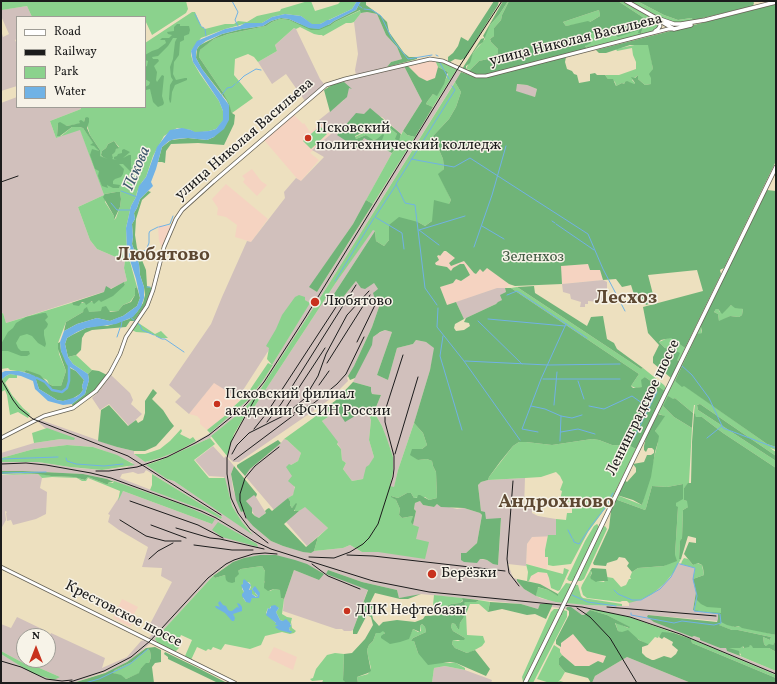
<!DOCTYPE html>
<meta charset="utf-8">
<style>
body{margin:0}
#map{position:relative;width:777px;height:684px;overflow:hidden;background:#ede0bf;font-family:Vollkorn,serif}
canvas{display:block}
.frame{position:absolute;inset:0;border:2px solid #1c1c1c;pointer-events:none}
.legend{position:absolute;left:16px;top:16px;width:130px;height:92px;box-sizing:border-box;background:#f7f3e8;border:1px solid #9f9d96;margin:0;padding:5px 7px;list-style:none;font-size:12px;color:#1c1c1c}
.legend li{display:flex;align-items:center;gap:8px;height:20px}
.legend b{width:20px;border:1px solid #9f9d96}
.north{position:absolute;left:16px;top:628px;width:40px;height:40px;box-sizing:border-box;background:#f7f3e8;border:1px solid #9f9d96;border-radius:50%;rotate:0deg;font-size:11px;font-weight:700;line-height:16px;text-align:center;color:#1c1c1c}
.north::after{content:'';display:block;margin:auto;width:14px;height:18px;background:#c8321e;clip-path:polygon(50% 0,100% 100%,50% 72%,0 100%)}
</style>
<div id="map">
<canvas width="777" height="684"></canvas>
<div class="frame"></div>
<ul class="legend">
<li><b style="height:5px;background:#fff"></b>Road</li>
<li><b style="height:5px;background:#1c1c1c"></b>Railway</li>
<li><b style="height:11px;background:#8bd28d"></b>Park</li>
<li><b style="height:11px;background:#70b2e5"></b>Water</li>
</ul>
<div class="north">N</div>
</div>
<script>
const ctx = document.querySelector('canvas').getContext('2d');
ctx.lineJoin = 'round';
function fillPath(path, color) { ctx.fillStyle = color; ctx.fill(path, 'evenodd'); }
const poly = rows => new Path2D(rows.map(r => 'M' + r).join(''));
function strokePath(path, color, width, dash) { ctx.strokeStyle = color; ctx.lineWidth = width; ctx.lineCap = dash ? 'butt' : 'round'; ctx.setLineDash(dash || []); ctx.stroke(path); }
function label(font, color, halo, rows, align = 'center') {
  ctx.font = font + ' Vollkorn,serif'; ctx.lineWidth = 3; ctx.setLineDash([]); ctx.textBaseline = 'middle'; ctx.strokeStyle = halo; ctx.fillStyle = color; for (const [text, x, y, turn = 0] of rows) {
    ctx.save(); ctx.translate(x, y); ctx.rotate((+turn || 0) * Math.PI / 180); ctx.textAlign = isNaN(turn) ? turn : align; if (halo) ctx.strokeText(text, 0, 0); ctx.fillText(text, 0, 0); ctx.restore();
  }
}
const built = poly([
 [435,60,438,67,435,78,427,81,419,77,408,66],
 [294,115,303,124,304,123,310,132,322,123,332,134,310,153,319,160,300,182,264,140],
 [252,169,261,181,267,185,257,196,243,182,245,179,242,176],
 [226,184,268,219,251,242,235,237,237,225,226,217,217,215,218,208,212,199],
 [160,225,172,226,162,248,159,241,158,227],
 [444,251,456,258,449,263,464,260,476,274,480,269,487,268,509,284,506,288,497,288,447,306,440,287,454,282,455,279,461,281,470,275,464,264,451,271,447,267,435,265,437,257],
 [588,264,590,270,600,270,603,280,562,284,560,266],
 [214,382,240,400,232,408,231,411,207,430,200,424,200,419,197,416,189,414],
 [548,535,545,550,548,557,547,569,526,564,527,544,532,537],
 [538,572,547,573,549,578,550,590,540,584,529,581,531,576],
 [122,599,138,607,134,614,136,615,130,627,113,618],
 [573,634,587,651,606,655,603,663,598,661,589,666,575,666,562,655,560,652,561,643],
 [274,647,297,657,293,670,268,658]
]);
const industrial = poly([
 [27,6,32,17,17,17,17,39,15,40,17,44,17,86,1,91,1,30,3,37,9,34,1,16,1,10],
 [367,12,377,14,386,35,397,47,402,59,391,62,387,67,356,75,355,70,358,54,354,22,361,13],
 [294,28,296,29,320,79,325,85,305,101,286,74,272,84,258,62,277,51,275,45],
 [404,66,422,101,401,134,382,117,364,114,337,134,357,148,364,137,392,153,353,224,310,287,317,292,369,211,457,69,461,72,327,287,258,393,242,411,210,438,161,460,147,464,167,479,174,481,252,533,242,522,232,506,224,477,209,476,195,460,213,446,224,458,226,456,234,466,231,474,233,489,241,512,244,511,253,526,271,541,283,546,310,553,314,551,343,548,350,545,362,552,378,552,416,539,413,525,416,511,414,509,415,503,420,501,423,505,434,507,437,504,457,509,464,508,480,513,482,515,477,543,466,553,480,559,487,560,490,562,498,565,501,519,486,519,481,511,478,485,481,482,488,480,525,478,524,508,532,508,532,513,538,516,556,519,556,536,532,537,527,544,526,566,508,564,512,575,514,578,517,579,517,581,524,589,540,598,548,600,586,605,629,606,629,603,632,601,641,599,651,595,671,576,679,563,693,566,695,567,694,577,696,592,693,610,718,614,718,621,648,615,650,619,692,637,694,636,700,638,720,648,726,648,727,651,776,671,776,675,684,636,653,625,617,614,593,609,584,615,582,615,567,607,566,609,552,607,553,605,539,607,538,609,521,604,421,594,408,597,399,598,397,590,362,582,328,570,327,574,368,589,353,630,351,631,344,631,342,629,336,629,283,611,284,599,294,570,319,580,276,555,268,555,244,558,233,562,222,569,213,576,155,639,158,644,153,641,133,658,114,669,73,683,1,683,1,654,32,672,60,677,35,666,38,660,48,660,48,640,51,633,105,658,102,668,127,657,141,641,148,639,156,629,149,626,172,582,161,576,162,568,142,567,148,547,119,530,108,522,110,515,108,514,123,491,212,524,183,505,107,479,83,474,23,471,1,471,1,462,8,461,38,462,78,468,102,470,127,467,133,463,105,451,93,447,67,445,34,449,1,458,1,453,34,443,61,439,75,439,45,428,38,422,41,420,117,447,134,451,134,454,145,462,160,458,178,451,207,435,248,400,262,382,273,366,272,365,309,303,305,300,303,297,238,398,214,383,189,414,175,402,181,396,169,385,211,324,222,297,247,241,251,242,285,198,284,192,296,178,301,181,324,157,312,150,331,134,319,120,344,100,344,81],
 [146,470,222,517,221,519,206,511,120,478,122,474,133,472,138,474,144,473],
 [516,84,527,85,537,89,535,97,516,92],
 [17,97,17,107,81,107,81,109,50,121,56,138,80,129,104,195,78,207,90,240,97,249,125,261,124,268,127,281,110,289,106,289,104,292,100,293,6,323,3,313,1,314,1,103],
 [373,229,375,231,332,297,340,301,356,281,374,283,378,289,376,302,380,304,372,327,354,366,347,378,348,381,330,399,322,405,239,462,233,462,227,456,231,442,246,414,249,415,335,284],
 [603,280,607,282,607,299,604,301,599,302,588,301,588,304,585,304,585,307,580,307,581,302,571,299,570,294,563,292,562,284],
 [497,288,505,288,506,292,502,300,496,304,464,319,456,302],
 [385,330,392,332,377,375,388,380,397,348,413,344,416,340,426,342,435,348,430,370,414,423,398,470,394,488,390,486,393,472,393,457,382,426,374,412,381,395,372,394,371,391,371,387,353,382,371,345,373,337,377,334],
 [111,375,130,393,133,400,131,404,142,414,129,426,109,404,100,410,92,398,100,390],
 [354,405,358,412,360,413,360,410,368,409,371,420,369,440,374,457,363,479,352,481,343,469,346,463,342,460,341,449,322,421,328,417,325,413,336,408,346,421,350,408],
 [284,439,287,440,301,453,298,461,291,465,295,491,293,495,274,510,245,476,250,469,280,444],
 [38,474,42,478,40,488,47,492,46,514,36,519,13,525,11,520,7,521,6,513,7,512,5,511,6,520,1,529,1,475],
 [254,494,266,513,259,518,255,516,246,501],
 [305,506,328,528,307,546,286,522],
 [17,617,42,629,39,636,24,636,24,660,29,660,27,665,1,651,1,624,11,628],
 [627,657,691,683,592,683,595,676],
 [445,666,465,670,492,680,491,683,432,683,434,668]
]);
const green = poly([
 [1,1,186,1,188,9,186,13,152,35,145,20,145,17,32,17,27,6,2,10],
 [308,1,311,1,315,11,338,4,341,1,357,1,352,9,320,24,311,24,301,16,285,14,272,17,262,23,247,23,225,29,201,38,191,51,191,55,193,62,200,74,219,101,223,111,223,121,216,129,209,131,195,133,191,130,177,128,164,136,153,156,146,177,142,182,137,192,136,197,131,206,126,228,127,251,137,287,135,288,135,295,130,302,123,305,118,311,88,312,87,308,83,312,66,322,58,343,59,354,66,371,61,386,53,386,49,384,47,380,26,370,24,372,10,370,8,368,1,369,1,314,3,313,6,323,71,303,74,304,96,301,125,285,124,282,127,281,124,268,125,261,97,249,90,240,78,207,104,195,80,130,56,138,50,121,81,109,81,107,145,107,145,43,192,12,195,12,201,26,205,29,225,24,234,24,238,21,247,22,257,16,280,11,281,9],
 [85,118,90,135,100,150,99,151,83,128,79,127,72,127,61,136,57,136,58,123,67,126,78,124,84,122],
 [114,141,119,147,116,149,112,155,112,157,109,158,103,157,101,155,102,151,106,148,108,144],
 [116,192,120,192,121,199,120,207,116,218,114,220,114,216,105,202,105,194],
 [508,1,509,1,502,15,501,20,494,28,494,36,490,39,491,42,498,49,498,53,492,58,479,61,470,70,466,69,473,53,485,39,485,34,490,25,499,15],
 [618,1,622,1,658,22,659,25,657,30,588,49,585,46,589,39,587,41,584,40,586,35,589,32,596,30,600,33,609,30,639,30,641,34,643,26,647,20],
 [630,1,637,1,664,15,678,20,691,18,694,20,675,23,655,15],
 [361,10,361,13,354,22,351,23,346,23,323,36,322,35,319,35,314,34,300,27,296,29,294,28,275,45,277,51,258,62,254,57,248,54,235,59,234,75,253,98,232,113,224,94,199,57,200,50,206,45,214,39,228,34,266,26,272,22,280,19,289,20,299,24,331,25,335,22],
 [599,10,600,16,590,22,566,26,563,22],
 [639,44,649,45,653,69,651,84,645,85,638,79,638,75,632,80,635,83,634,84,631,84,629,82,625,82,624,84,622,83,616,86,615,82,611,79,608,79,605,75,619,75,636,69,636,62,633,55,632,48,617,51,616,49],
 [435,60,457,69,433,107,426,104,427,102,433,94,437,95,448,75,448,72,438,67],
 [455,82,461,92,456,107,449,119,433,136,443,159,444,169,439,174,451,200,449,204,432,221,425,226,418,222,389,225,389,240,384,246,376,241,375,231,373,230,335,284,249,415,246,414,234,434,227,456,211,436,242,411,258,393,327,287],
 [380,125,386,128,390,128,397,134,398,141,403,131,407,135,415,137,373,204,366,200,392,153,397,147,392,142,385,142,377,139,372,140,366,135,356,139,355,137],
 [320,126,327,134,311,149,303,141],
 [517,287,641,369,643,368,664,385,666,388,665,391,645,377,642,387,636,388,631,386,639,374,511,288],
 [299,295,305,297,305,300,310,303,272,365,273,365,262,382,248,400,210,433,207,430,231,411,232,408,242,399,243,400,268,363,272,365,267,359,269,348,266,346,276,329,282,315,295,297],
 [731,305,743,309,742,315,739,317,730,316,719,322,718,314,714,312,716,309,718,309,720,312,724,311],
 [705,316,701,330,702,333,697,335,675,381,685,386,767,444,776,447,776,450,770,448,776,452,776,456,700,404,697,405,698,410,776,461,776,468,723,433,702,417,696,417,694,413,695,405,694,405,693,413,675,398,663,406,674,417,692,428,689,483,684,488,684,500,688,501,688,507,683,510,682,538,680,542,679,559,681,559,674,572,664,584,651,595,640,600,629,603,627,601,622,601,620,602,587,598,583,595,581,588,582,585,590,571,592,572,590,577,593,580,604,582,607,577,613,578,621,587,626,585,629,579,631,579,630,577,632,572,638,568,664,566,673,561,675,555,678,507,676,507,676,503,683,484,667,487,652,486,646,508,645,510,615,499,617,495,642,505,658,442,655,431,664,416,657,413],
 [137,322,155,334,161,331,168,338,160,338,150,333,136,332,132,330],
 [668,338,672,338,685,348,679,361,677,360,672,349,665,348,659,342],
 [76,355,92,370,88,374,73,364,68,357],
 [10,374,17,375,17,378,9,378,5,383,12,395,23,408,30,414,28,418,18,412,10,415,7,395,5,390,1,392,1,380,6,376],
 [323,411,328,417,322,421,338,442,337,444,341,449,342,460,346,463,343,469,352,481,363,479,366,467,369,465,374,457,369,440,371,420,368,412,374,412,382,426,387,439,393,457,393,472,390,486,394,487,398,470,414,423,423,433,427,445,422,449,412,449,418,460,427,459,432,461,433,466,436,472,437,498,429,500,425,497,414,498,411,493,407,493,398,498,391,496,396,500,400,509,399,515,402,518,413,516,412,523,413,525,419,527,416,539,429,542,425,559,378,552,362,552,350,545,343,548,314,551,318,537,328,528,305,507,299,511,295,511,294,509,297,504,292,508,290,505,290,501,288,498,293,495,295,487,288,481,292,476,286,467,289,464,291,465,298,461,301,453,287,440,284,439],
 [47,428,75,438,74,440,61,439,34,443,32,433],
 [181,429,182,431,180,434,190,439,193,437,196,441,178,451,160,458,145,462,134,454,145,454,160,449,170,441],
 [210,438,215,444,194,460,209,478,225,478,232,506,242,522,253,535,174,481,167,479,146,465,161,460],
 [592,439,599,440,612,445,630,446,636,449,610,502,588,532,571,564,553,566,548,565,548,557,545,557,545,550,548,535,556,535,556,519,566,520,567,513,572,513,572,506,570,502,560,500,562,491,560,490,563,482,560,476,556,472,541,477,525,478,488,480,489,477,513,446,519,442,526,442,552,445],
 [67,445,93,447,117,455,135,465,102,470,70,467,38,462,1,462,1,458,34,449],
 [25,473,43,474,51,476,74,477,85,480,88,477,104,483,108,484,109,482,113,483,114,481,183,505,215,519,212,524,123,491,118,501,120,491,88,478,86,481,82,481,77,478,52,477,42,478,38,474,1,475],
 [152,474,222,517,221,519,206,511,150,490,152,485],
 [218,522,257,544,258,547,222,537,212,530],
 [597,524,598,525,599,528,573,581,569,581,567,579,585,541,594,526],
 [605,526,607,529,584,579,581,581,576,581,602,528],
 [684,558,688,559,693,565,697,563,702,565,704,575,693,579,695,568,681,564,682,561],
 [526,564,563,574,564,568,569,570,560,590,558,591,551,588,549,578,547,573,538,572,531,576,529,581,527,581,528,572],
 [262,566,265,571,266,579,264,582,270,591,274,589,281,590,281,598,284,599,282,614,287,617,292,618,291,622,292,628,296,631,294,633,290,634,282,632,265,636,261,645,250,649,225,644,221,650,213,647,211,650,208,649,206,651,197,647,191,660,186,658,185,656,192,640,181,635,176,646,179,648,175,652,158,644,155,639,213,576,215,578,225,575,226,577,235,578,238,571,241,569],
 [248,582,250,583,251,587,249,591,252,591,252,594,257,597,258,596,255,593,255,591,252,589,255,587,259,598,252,598,246,602,243,598,244,592,242,589,243,583],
 [273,606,279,608,276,612,280,620,291,624,289,628,290,631,288,632,278,628,278,625,266,613,268,608,270,609,270,607],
 [566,583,578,585,581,596,583,598,622,604,622,606,586,605,556,602,548,600,536,596,537,587,548,590,557,595],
 [434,595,462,598,463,600,460,603,451,604,441,609,433,605],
 [696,599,722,608,721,614,694,611],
 [478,600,490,602,488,612,479,604,470,604,466,614,467,635,483,636,485,642,482,646,471,652,467,653,455,648,452,644,453,640,458,641,465,638,453,631,451,627,452,623,455,624,458,629,460,623,464,617,463,612,465,610,461,607,463,606,463,603,466,602,476,602,478,601],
 [554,609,560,609,523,682,522,677,551,612],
 [593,609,629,617,674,633,659,636,658,638,655,637,648,645,636,638,618,631,615,622,628,628,629,627,607,615,590,610],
 [563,610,567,611,567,617,533,683,527,683],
 [720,621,735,627,740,626,776,635,775,642,773,645,766,646,764,644,763,637,770,640,771,637,738,630,732,630,718,625],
 [422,624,425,627,426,632,413,638,411,641,414,641,418,653,445,663,456,663,465,668,465,670,445,666,434,668,432,683,358,683,357,677,368,674,371,668,368,656,367,650,369,645,373,641,376,633,383,630,385,632,384,634,408,639,413,629,418,632,421,631,420,626],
 [691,639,776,675,776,678,692,643],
 [554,645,560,649,560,652,562,655,559,658,559,665,565,672,561,679,558,682,560,681,567,683,550,683,537,679],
 [750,645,769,648,776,652,776,671,740,656,741,654,729,649,729,648,739,648,741,646,743,646,743,648],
 [148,649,150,651,151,657,149,663,146,664,141,668,140,673,126,679,113,673,115,670,132,662],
 [1,651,27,665,29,660,38,660,35,666,60,677,54,680,32,673,1,654],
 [335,653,344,654,343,679,346,683,322,683,323,680,312,681,310,679,313,678,316,669,327,655]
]);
const forest = poly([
 [361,1,366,1,366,5,380,15,387,22,389,32,404,53,409,57,417,57,417,59,387,67,391,62,402,59,397,47,386,35,377,14,367,12,361,13,360,10,335,22,331,25,319,30,311,30,289,20,280,19,272,22,266,26,228,34,214,39,200,50,199,57,224,94,229,104,232,113,235,115,234,124,224,145,198,143,171,144,166,151,165,163,162,162,158,162,162,147,171,140,188,138,207,140,214,137,229,113,229,105,227,101,202,69,196,58,197,49,200,45,222,34,242,29,263,26,271,21,281,18,289,19,309,28,319,29,330,24,334,21,356,10],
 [494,1,499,1,498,5,465,58,461,60,455,59,450,62,448,61,448,57,453,53,458,46,461,37,468,41],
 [503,1,508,1,499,15,490,25,483,42,479,45,473,53,470,63,466,66,466,69,468,70,470,70,479,61,492,58,498,53,498,49,491,42,490,39,494,36,494,28,501,20,502,15,509,1,618,1,647,20,643,26,641,34,638,33,639,30,618,37,615,35,617,32,609,30,606,34,601,33,598,35,596,34,596,30,593,33,589,32,586,35,584,40,587,41,589,38,591,43,585,46,588,50,484,75,477,75,462,69,481,39,484,38,484,37,483,36],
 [599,10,600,16,590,22,588,21,566,26,563,22],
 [637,1,753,1,754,3,753,6,694,20,691,18,678,20,664,15],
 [776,4,776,161,724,268,720,270,721,274,685,348,671,338,661,340,659,342,665,348,672,349,680,353,677,360,679,361,671,378,653,363,653,357,659,345,648,333,643,307,703,291,697,270,648,275,655,302,646,305,643,299,636,301,631,285,622,287,616,279,603,280,600,270,590,270,588,264,561,266,562,284,515,286,509,284,487,268,483,272,480,269,476,274,474,273,464,261,451,266,449,263,455,258,446,251,444,251,440,256,439,255,437,256,439,260,435,263,436,265,447,267,451,271,453,268,460,264,464,264,470,275,461,281,456,279,453,283,440,287,447,305,456,302,464,319,455,324,454,328,456,331,464,330,470,326,469,323,464,322,466,318,496,304,498,302,502,300,500,295,506,292,505,288,511,288,639,374,631,386,633,388,642,387,641,380,645,377,665,391,636,449,630,446,612,445,599,440,592,439,552,445,526,442,519,442,513,446,500,462,489,477,488,480,481,482,478,485,481,511,485,512,486,519,501,518,498,565,493,564,487,560,483,559,480,559,477,563,464,562,461,560,461,553,466,553,477,543,482,515,480,513,464,508,441,507,437,504,434,507,423,505,420,501,415,503,414,509,416,511,413,525,411,522,413,516,402,518,399,515,400,509,396,500,391,497,391,496,398,498,407,493,411,493,414,498,417,498,418,495,420,495,429,500,437,498,436,472,433,466,432,461,427,459,418,460,410,455,412,449,422,449,427,445,423,433,414,423,430,370,434,348,426,342,416,340,413,344,397,348,388,380,377,375,392,332,385,330,380,332,373,337,372,345,355,378,350,380,348,376,354,366,372,327,380,304,376,302,373,293,378,289,374,283,365,289,361,288,356,281,340,301,332,297,375,231,376,241,384,246,389,240,389,225,399,217,418,222,425,226,432,221,434,200,449,204,451,200,438,174,444,169,443,159,433,136,449,119,456,107,461,92,455,82,461,72,475,77,487,77,566,57,565,62,567,69,572,71,574,74,577,75,579,83,590,81,590,74,595,73,597,75,605,75,608,79,613,79,616,86,622,83,624,84,625,82,627,81,634,84,635,83,631,77,635,78,638,75,638,79,645,85,651,84,651,78,649,74,653,69,648,45,630,45,606,53,599,53,596,50],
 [517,84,527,85,537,89,535,97,516,91],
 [177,24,180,24,180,26,189,26,190,30,189,34,184,36,184,40,180,42,179,55,174,62,173,74,176,80,185,78,187,78,187,80,175,85,172,92,171,102,170,103,169,99,170,85,173,80,171,77,170,67,173,59,175,42,177,38,173,38,168,46,158,56,152,57,153,59,158,59,159,61,154,66,157,72,156,80,157,82,162,75,164,76,162,96,164,103,163,105,158,107,153,102,150,89,146,90,145,97,145,87,149,85,150,82,145,79,145,67,147,66,148,61,145,60,145,55,152,51,158,49,166,43,165,40,160,40,162,38,169,38,172,35,168,34,167,32,174,31,174,27],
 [404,66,408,66,419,77,427,81,435,78,438,67,448,72,444,84,437,96,433,94,427,102,426,104,433,107,415,137,407,135,403,131,422,101],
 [344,82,352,89,349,88,347,97,330,112,324,90,335,83],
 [370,108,401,134,399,141,395,139,397,134,390,128,386,128,380,125,355,136,356,139,366,135,373,140,377,139,383,134,384,135,382,140,398,145,392,153,364,138,357,148,337,135,356,113,364,114],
 [87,117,89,118,89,122,87,128,90,135,100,150,100,156,102,157,108,159,103,157,101,155,102,151,106,148,108,144,114,141,119,148,116,149,115,152,112,155,113,158,112,159,117,160,114,159,114,157,117,156,118,154,122,153,122,150,124,149,130,152,123,158,129,155,131,155,131,167,134,172,132,173,123,164,119,164,124,169,123,174,121,177,115,179,113,181,113,184,120,185,119,188,113,188,107,185,108,188,102,186,98,176,99,171,95,169,90,155,92,149,99,151,94,146,90,145,93,143,83,128,79,127,72,127,60,136,57,136,58,123,60,122,67,126,76,124,80,123,79,121,81,120,84,122,85,118],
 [767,190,776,191,776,447,767,444,684,386,682,387,675,381,697,334,702,333,701,326,705,316],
 [731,305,735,308,743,309,742,315,739,317,730,316,719,321,718,314,714,312,716,309,718,309,722,314],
 [148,191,151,192,142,200,136,219,135,235,137,248,146,270,147,286,152,288,146,304,134,321,130,321,126,327,92,330,85,333,82,338,81,350,76,355,68,357,65,344,67,338,72,335,86,328,101,325,107,326,129,319,137,312,143,303,145,295,144,287,140,275,139,264,132,244,133,237,132,224,135,219,134,213,137,208,140,199],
 [116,192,120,192,121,199,120,207,114,220,114,216,103,197,105,194],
 [366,200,373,204,317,292,309,287,353,224],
 [124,282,125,285,113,296,101,302,99,300,94,304,93,303,92,301,86,305,85,303,82,302,79,306,73,305,73,304,71,303,104,292,106,286,111,289],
 [534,286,535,293,587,326,591,317,603,316,607,339,614,343,617,349,643,368,641,369,517,287],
 [137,287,140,298,137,306,123,316,110,321,97,318,77,324,64,331,66,322,83,312,84,309,87,307,89,312,101,311,102,307,106,306,110,312,118,311,123,305,131,302,135,295,135,288],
 [43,313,46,313,48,317,45,320,48,324,47,327,44,330,44,335,46,344,45,347,38,343,32,336,27,334,20,336,16,343,18,348,21,351,29,351,30,354,27,356,21,356,8,351,1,351,1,344,8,332,13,328,16,323,26,317],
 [60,342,61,351,70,368,76,371,84,380,82,386,83,390,80,394,72,399,63,401,57,400,39,389,36,380,30,374,24,372,26,370,40,375,49,384,53,386,61,386,66,371,58,349,58,343],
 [92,370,99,371,107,375,96,389,73,407,72,404,85,394,89,380,88,374],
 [353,382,371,387,371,391,372,394,381,395,374,412,368,412,368,409,364,409,360,410,360,413,358,412,354,406,350,408,355,416,345,422,336,408,328,412,325,408,335,401],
 [153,389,157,393,152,399,163,410,170,421,174,426,156,446,145,451,134,451,117,447,98,441,101,410,109,405,128,426,136,420,138,423,143,420,145,413,145,401],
 [668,396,673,399,675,398,693,413,692,428,674,417,663,406],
 [700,404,776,456,776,461,698,410,697,405],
 [694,413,695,414,696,417,702,417,723,433,776,468,776,635,742,628,739,626,735,627,727,625,721,622,721,623,719,625,732,630,738,630,771,637,770,640,763,637,764,644,766,646,769,644,773,645,776,640,776,652,769,648,753,648,752,646,750,645,749,647,744,648,743,646,740,648,729,648,739,651,740,656,727,651,726,648,720,648,700,640,700,638,694,636,692,637,654,622,647,617,648,615,717,622,718,619,718,614,693,610,696,592,693,579,704,575,703,568,702,565,698,563,693,565,684,554,689,542,696,543,696,538,688,536,681,559,679,559,680,541,682,538,683,510,688,507,687,501,684,500,684,488,688,483,691,483,692,442],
 [696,599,701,604,707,607,721,608,721,613,694,611],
 [658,414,665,416,655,431,659,436,658,442,655,452,651,477,642,505,633,500,617,495,624,480,627,482,636,472,636,468,633,464,644,462,647,455,651,455,654,453,654,450,652,448,648,448,646,452,644,450,644,446,646,437],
 [278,440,281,443,250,469,245,476,237,467,237,465],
 [234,466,257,494,256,497,254,495,246,501,252,508,252,513,255,516,259,518,266,513,265,511,267,509,269,508,272,511,288,498,290,501,290,505,292,508,296,503,297,504,294,511,299,511,284,524,306,547,318,537,314,551,311,553,303,552,283,546,271,541,253,526,247,519,244,511,241,512,236,500,231,474],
 [1,471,23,471,83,474,107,479,114,482,109,482,108,484,106,484,88,477,85,480,74,477,51,476,39,474,25,473,1,474],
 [683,484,683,499,676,503,676,506,678,507,675,555,677,561,664,566,638,568,632,572,627,566,629,563,625,558,619,557,617,560,607,563,606,566,594,565,593,563,609,528,611,511,615,499,645,510,646,508,652,486,667,487],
 [260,555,276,555,295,560,307,564,324,574,319,580,294,570,284,599,281,598,280,590,274,589,268,591,264,588,265,571,262,566,241,569,238,571,239,574,235,578,235,582,232,583,228,582,226,580,225,575,215,578,213,576,233,562,244,558],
 [592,568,606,569,608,581,598,581,596,582,591,579,590,577,592,573,592,572,590,571],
 [328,570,362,582,397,590,399,598,421,594,408,599,400,599,375,593,370,603,374,605,371,610,373,619,379,626,383,622,397,620,415,622,423,619,425,616,440,615,441,609,451,604,460,603,463,601,462,598,478,600,478,601,476,602,466,602,464,603,465,605,461,607,463,609,465,607,468,607,467,610,463,612,464,617,460,623,459,629,458,629,455,624,452,623,451,627,453,631,465,638,464,640,453,640,452,644,455,648,467,653,475,650,490,669,486,676,456,663,450,662,428,665,418,653,414,641,411,641,413,638,426,632,425,627,422,624,420,626,420,632,413,629,409,639,400,642,390,644,381,638,381,636,385,633,383,631,380,633,376,633,373,641,369,645,367,650,368,656,371,671,368,673,357,677,358,683,346,683,343,680,344,654,352,653,365,639,373,625,371,617,367,615,357,634,353,634,353,630,368,590,326,574],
 [517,579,540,584,558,594,558,596,548,590,538,587,536,596,524,589,517,581],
 [490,602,521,604,538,609,540,604,553,604,546,619,535,614,527,615,502,609,488,612],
 [567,607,571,607,582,615,584,615,590,610,607,615,630,627,629,628,615,623,618,631,622,632,628,630,639,640,648,644,648,645,642,647,642,653,646,657,652,660,654,660,664,656,671,658,676,654,678,650,672,645,673,642,664,637,662,639,659,637,662,632,674,633,691,639,692,643,776,678,776,683,691,683,627,657,595,676,592,683,591,683,588,678,565,672,559,665,559,658,562,655,575,666,589,666,598,661,603,663,606,656,587,651,573,634,561,643,561,647,556,644,556,640,569,615,569,611,566,609],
 [155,647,161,650,161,662,155,663,152,667,154,683,73,683,105,673,127,662,146,648],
 [148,649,150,651,151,657,149,663,146,663,141,668,139,673,126,679,121,675,113,673,115,670,132,662],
 [165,652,200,669,227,683,218,683,168,659,168,657,164,654]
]);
const water = poly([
 [357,1,361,1,356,10,334,21,330,24,319,29,309,28,289,19,281,18,271,21,263,26,242,29,222,34,206,41,198,47,196,52,196,58,202,69,229,105,229,120,224,129,214,137,207,140,188,138,175,139,169,141,162,147,156,169,151,182,153,186,140,199,137,208,134,213,135,219,132,224,133,237,132,244,139,264,140,275,144,287,144,298,141,307,133,317,116,324,86,328,77,332,67,338,65,344,68,357,73,364,88,374,89,380,85,394,72,404,63,405,48,401,35,389,33,381,21,376,10,374,6,376,1,380,1,373,5,371,19,371,30,374,35,376,39,389,57,400,63,401,76,397,80,394,83,390,82,386,84,380,76,371,67,365,65,361,61,351,60,342,64,331,77,324,97,318,110,321,117,318,123,316,137,306,140,298,136,279,127,251,126,228,131,206,136,197,139,186,146,177,157,147,170,130,182,128,191,130,195,132,209,131,216,129,223,120,223,111,219,101,193,62,191,51,197,41,225,29,240,26,245,23,262,23,272,17,285,14,301,16,312,24,320,24,324,22,327,20,329,20,352,9],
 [244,579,251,585,249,590,252,590,252,594,256,597,258,596,252,589,255,586,260,593,259,598,252,598,250,603,246,602,242,596,242,594,244,592,241,585,243,584,243,581],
 [220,601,223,605,226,606,228,610,230,611,232,611,237,607,239,608,237,603,240,604,242,607,242,611,233,614,235,618,234,621,232,621,225,613,216,608,215,606,217,606,220,607,218,603],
 [275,605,279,608,276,612,280,620,283,621,286,619,290,623,291,626,289,628,290,631,292,631,291,633,279,630,275,627,278,625,275,625,276,623,266,615,268,608,270,609,271,606]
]);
const stream = poly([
 [232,1,238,12,235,20,238,26],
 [358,5,362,8],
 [364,9,372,10,381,16,392,39,408,59,432,55],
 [195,14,201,26],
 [202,27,204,28],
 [205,29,206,36],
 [436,55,438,56],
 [440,63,449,79],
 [237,83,244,76,256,69,261,70],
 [221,96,227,88,232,87,235,84],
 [411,159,454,167,470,158,588,234,603,269,625,311],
 [396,185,375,217,402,233,404,249],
 [121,191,137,197],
 [111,203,117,210,131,210],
 [552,221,555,223],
 [556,224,594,250],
 [482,226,504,239],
 [159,227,170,224,173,216],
 [419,230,465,216],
 [419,230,439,245],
 [474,247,492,195,506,146],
 [135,255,146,250,149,243,149,233,150,231,158,227],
 [335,281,374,218],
 [147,287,150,287],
 [507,295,517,291,587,338],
 [437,305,425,288,415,205,405,203,396,184,455,90,452,86],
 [438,308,437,327,464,361,520,440],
 [130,317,140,325,142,330,154,335],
 [488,319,565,326],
 [478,321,522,364],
 [121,327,122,321],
 [156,336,162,339,165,339,184,352],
 [443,336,440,356,462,430],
 [117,337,120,328],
 [465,361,548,365,620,364],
 [681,365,692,375,709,398,723,428,776,448],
 [543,379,620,379],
 [578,381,584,399],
 [554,405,557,372],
 [531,406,545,409,561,416,572,418,582,415],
 [589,406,604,409,632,396,649,408],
 [538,432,522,429,541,379,566,324],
 [561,432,578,429,595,434],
 [707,438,722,426],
 [633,440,657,392],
 [560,441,561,416],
 [66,458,67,461,76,464,104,466,123,464],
 [1,459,58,457],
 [1,473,46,472],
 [568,530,572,538],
 [573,539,574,542,579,544,591,526,605,508,613,493],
 [614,590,618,594,632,600,641,600,660,589,671,577,678,563],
 [572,595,588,602,616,606],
 [631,613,631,615,674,623,682,621,714,625,721,623,720,614,694,611,697,596,693,579,695,568,680,564],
 [85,683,99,679,130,664,148,649]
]);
const river = poly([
 [178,134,196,137],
 [201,137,208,137,212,135],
 [32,378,37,378,45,382,52,390,62,392,67,388,69,381,69,364]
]);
const primary = poly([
 [654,17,659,22,660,26,658,29,655,31],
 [1,438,44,416,73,408,96,391,110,373,120,354,126,337,147,306,153,290,164,247,176,219,182,210,213,182,326,85,345,79,430,59,443,61,476,76,486,76,668,29,674,29],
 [1,567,235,683]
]);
const highway = poly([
 [626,1,656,18],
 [654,17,674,24,681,24,705,20,776,2],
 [662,22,674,29,691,25],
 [577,577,631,464,776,167],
 [525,683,559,614]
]);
const rail = poly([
 [1,182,18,176],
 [357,342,376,303],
 [327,363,370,295],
 [1,379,13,400,19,408,33,419,128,456,221,515],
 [319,385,329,371],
 [257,395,231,442,227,458,227,474,231,498,238,513,250,529,268,543],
 [294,413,314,403,337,384,346,374,364,337],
 [281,415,325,348],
 [267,422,281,404,356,285],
 [254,429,266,414,336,307],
 [232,454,237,445,249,433,285,415,304,399,318,376,326,354,347,315,369,291],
 [395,454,418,377],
 [234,460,294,415],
 [1,464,26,463,46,465,91,473,111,478,201,511,216,518,254,541,271,549,373,581,429,592,582,607,630,617,680,634,776,674],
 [96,471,109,471,137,467,167,457,195,443,209,435,241,409,247,403,264,382,305,318,457,70,502,1],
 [513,481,507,559,509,573,519,586],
 [130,501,198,525,223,538],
 [246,518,240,501,240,494,245,478,255,466,279,447],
 [120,520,146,536,165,541,181,541],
 [151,525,186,538],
 [176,528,210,538,220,539,264,549],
 [194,545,232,550,253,550],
 [347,555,373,556,505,571],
 [309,557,334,558,350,552,363,544,369,538,378,524,393,477,394,469,394,456,385,422,385,411,403,355],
 [149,559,158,551,173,543],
 [312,564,328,576,360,589],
 [607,607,716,616],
 [577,608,590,617,610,638,637,683],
 [1,661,21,667,46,679,62,681,72,680],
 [67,683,104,671,131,657,150,641,208,578,226,564,234,560,253,554,265,553,277,554]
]);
const highwayBridge = poly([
 [559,614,577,577]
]);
const markers = [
 [308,138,4,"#c8321e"],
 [315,302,5,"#c8321e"],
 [217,404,4,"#c8321e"],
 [432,574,5,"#c8321e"],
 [347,611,4,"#c8321e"]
];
const streetNames = [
 ["улица Николая Васильева",576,41,-14],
 ["улица Николая Васильева",245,140,-41],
 ["Ленинградское шоссе",644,408,-64],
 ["Крестовское шоссе",123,615,27]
];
const poiNames = [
 ["Псковский",316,129],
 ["политехнический колледж",316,146],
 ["Любятово",324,302],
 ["Псковский филиал",225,395],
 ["академии ФСИН России",225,412],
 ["Берёзки",441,574],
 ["ДПК Нефтебазы",355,611]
];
const parkNames = [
 ["Зеленхоз",533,258]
];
const waterNames = [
 ["Пскова",138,169,-67]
];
const districtNames = [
 ["Любятово",163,257],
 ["Лесхоз",626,300],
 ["Андрохново",556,504]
];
fillPath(built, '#f5d3c1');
fillPath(industrial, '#d1c0bc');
fillPath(green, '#8bd28d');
fillPath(forest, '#70b478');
fillPath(water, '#70b2e5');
strokePath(stream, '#70b2e5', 1);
strokePath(river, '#70b2e5', 2.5);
strokePath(primary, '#656155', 4.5);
strokePath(highway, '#656155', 5);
strokePath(primary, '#fff', 3);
strokePath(highway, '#fff', 3.5);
strokePath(rail, '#1c1c1c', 1);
strokePath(highwayBridge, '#656155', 5, []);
strokePath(highwayBridge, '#fff', 3.5);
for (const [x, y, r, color] of markers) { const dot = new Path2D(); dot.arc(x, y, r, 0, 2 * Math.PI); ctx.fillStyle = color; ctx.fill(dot); strokePath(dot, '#f7f3e8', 1.5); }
label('15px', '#1c1c1c', '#f7f3e8', streetNames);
label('15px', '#1c1c1c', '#f7f3e8', poiNames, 'left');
label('15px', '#435c44', '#f7f3e8', parkNames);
label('italic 16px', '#3e586c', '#f7f3e8', waterNames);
label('bold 19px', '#5d4832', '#f7f3e8', districtNames);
</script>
